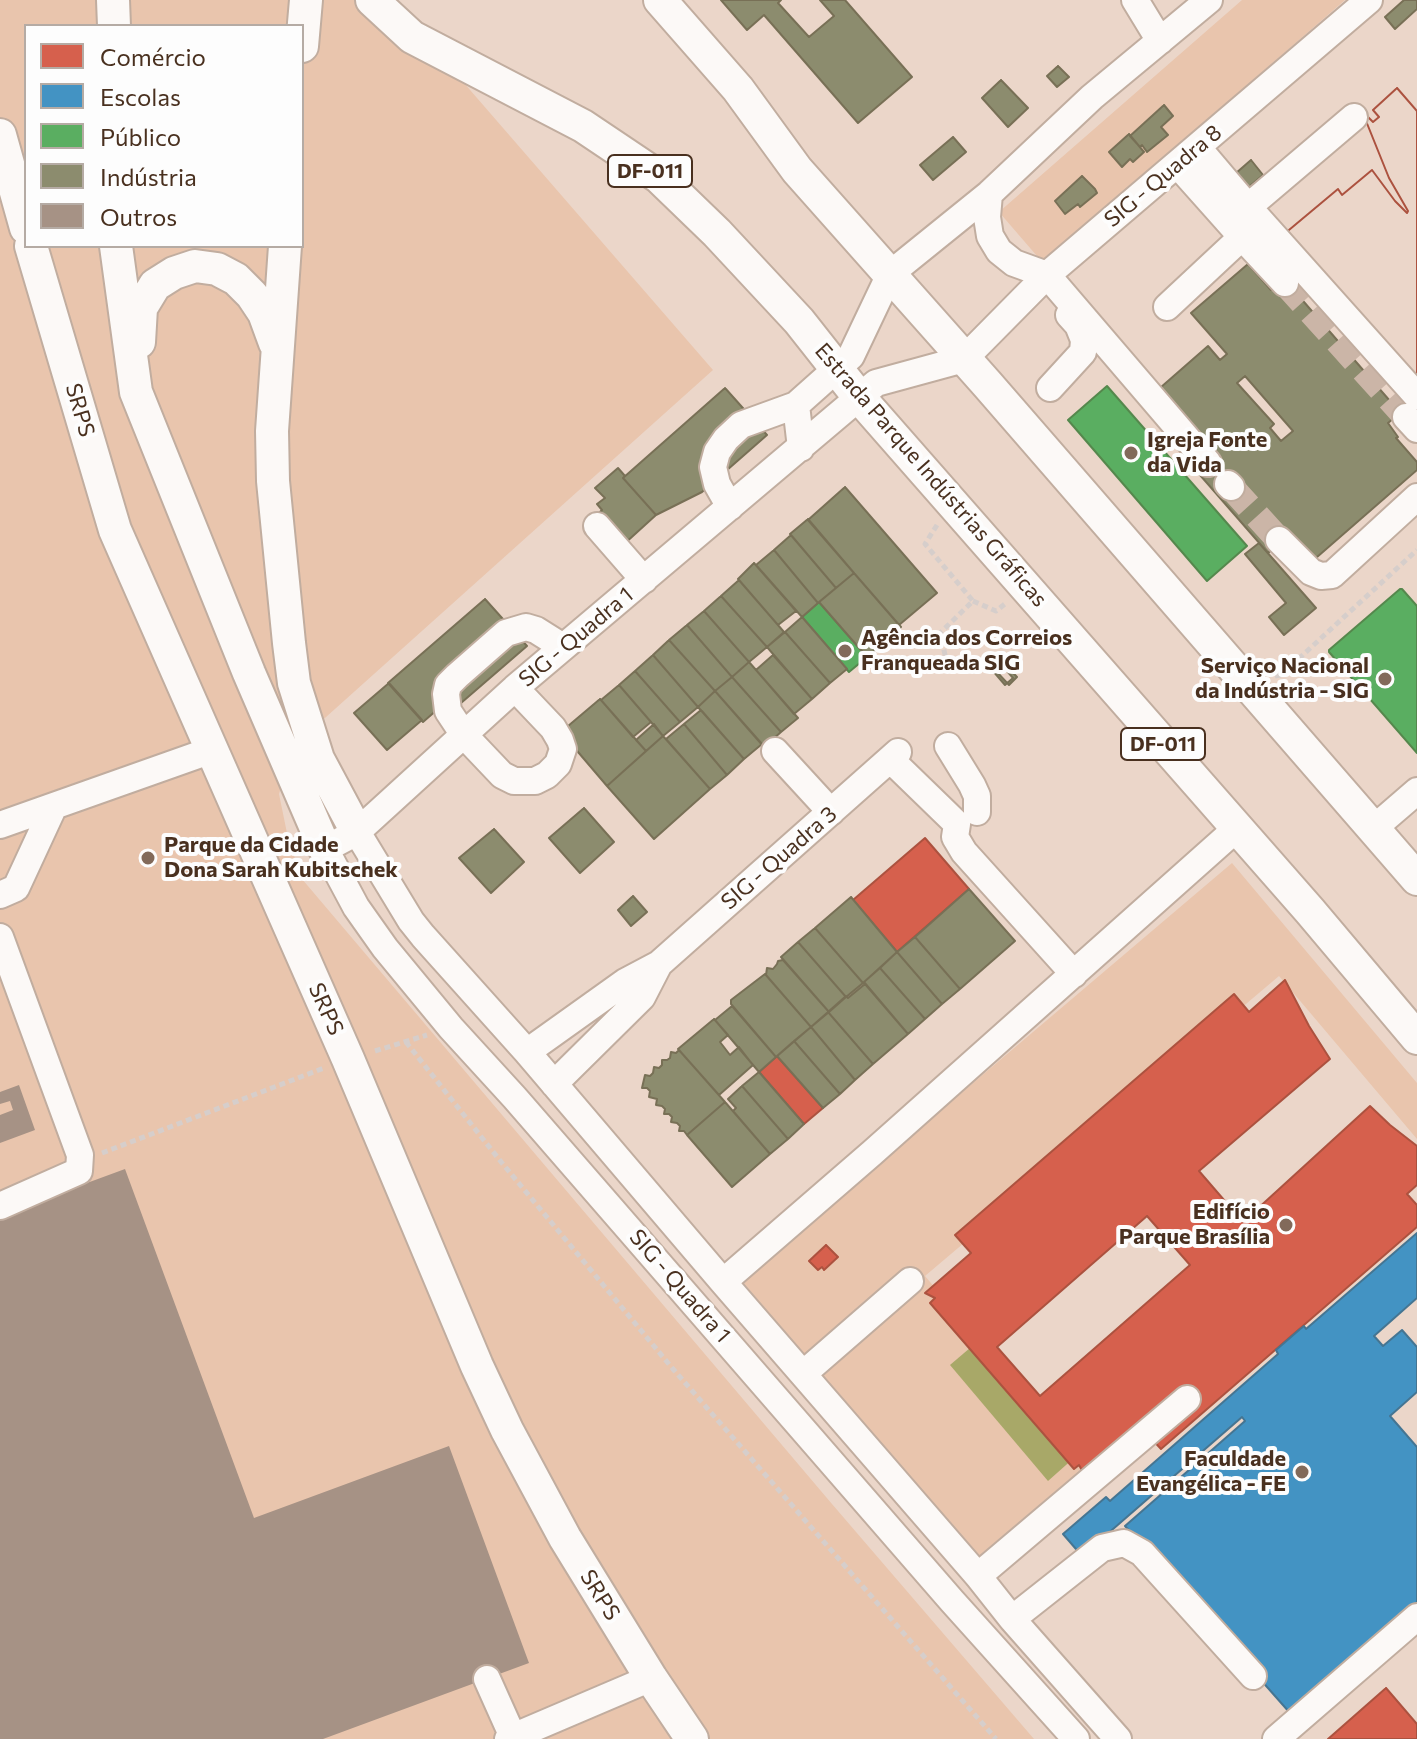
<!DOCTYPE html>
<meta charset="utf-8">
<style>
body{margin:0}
#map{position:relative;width:1417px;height:1739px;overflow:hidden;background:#ebd6c9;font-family:Commissioner,sans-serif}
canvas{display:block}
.legend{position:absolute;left:24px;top:24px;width:280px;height:224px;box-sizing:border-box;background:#fdfdfd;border:2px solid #b5aba4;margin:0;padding:10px 14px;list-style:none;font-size:24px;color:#49301f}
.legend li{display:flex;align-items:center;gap:16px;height:40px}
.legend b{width:40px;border:2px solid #b5aba4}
</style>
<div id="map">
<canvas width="1417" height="1739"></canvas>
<ul class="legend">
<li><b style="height:22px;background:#d6604d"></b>Comércio</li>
<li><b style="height:22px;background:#4393c3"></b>Escolas</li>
<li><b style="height:22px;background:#5aae61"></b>Público</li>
<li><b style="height:22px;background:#8c8c6e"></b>Indústria</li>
<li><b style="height:22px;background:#a69285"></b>Outros</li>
</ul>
</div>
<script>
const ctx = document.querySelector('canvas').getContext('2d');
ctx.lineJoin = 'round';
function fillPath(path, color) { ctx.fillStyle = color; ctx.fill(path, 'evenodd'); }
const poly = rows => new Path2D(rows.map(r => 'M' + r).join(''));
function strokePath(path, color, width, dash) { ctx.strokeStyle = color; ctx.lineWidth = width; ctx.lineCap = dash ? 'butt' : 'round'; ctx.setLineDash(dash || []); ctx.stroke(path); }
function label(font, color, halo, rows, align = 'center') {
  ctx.font = font + ' Commissioner,sans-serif'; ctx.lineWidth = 8; ctx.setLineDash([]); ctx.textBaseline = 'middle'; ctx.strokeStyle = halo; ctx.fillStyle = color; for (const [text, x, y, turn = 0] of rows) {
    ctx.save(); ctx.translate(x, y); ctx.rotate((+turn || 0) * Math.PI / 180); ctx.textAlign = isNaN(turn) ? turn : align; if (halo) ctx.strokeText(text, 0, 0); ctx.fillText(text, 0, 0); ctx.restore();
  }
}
const green = poly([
 [0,0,392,0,713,370,316,726,285,773,279,794,288,838,302,879,832,1504,1034,1739,0,1739],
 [26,26,302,26,302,246,26,246],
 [1242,0,1345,0,1043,263,999,212],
 [1232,863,1417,1083,1417,1139,1279,976,925,1276,1091,1473,982,1566,741,1280]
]);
const water = poly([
 [977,1342,1075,1457,1048,1481,950,1365]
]);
const shops = poly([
 [1397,88,1417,111,1417,433,1390,401,1405,387,1277,240,1338,189,1342,195,1372,170,1395,201,1407,213,1408,211,1389,178,1364,116,1366,115,1373,122,1379,117,1373,110,1397,88],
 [1397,88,1417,111,1417,433,1390,401,1405,387,1277,240,1338,189,1342,195,1372,170,1395,201,1407,213,1408,211,1389,178,1364,116,1366,115,1373,122,1379,117,1373,110,1397,88],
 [925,838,969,889,897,952,853,900,925,838],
 [1285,980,1309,1026,1330,1059,1199,1171,1243,1222,1370,1106,1390,1125,1417,1146,1417,1185,1407,1194,1417,1205,1417,1227,1161,1449,1140,1426,1084,1474,1079,1465,1074,1469,930,1303,935,1298,925,1293,971,1253,955,1235,1234,994,1249,1012,1285,980],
 [1147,1216,1190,1265,1040,1396,997,1347,1147,1216],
 [777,1056,823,1108,804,1124,759,1072,777,1056],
 [826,1245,838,1257,824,1270,822,1267,818,1270,809,1261,826,1245],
 [1386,1688,1417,1724,1417,1739,1328,1739,1386,1688]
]);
const schools = poly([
 [1417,1233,1417,1298,1374,1336,1383,1346,1402,1330,1417,1347,1417,1392,1390,1416,1417,1447,1417,1602,1290,1713,1125,1526,1245,1421,1242,1417,1082,1556,1063,1534,1106,1497,1110,1501,1278,1354,1276,1350,1299,1330,1304,1326,1306,1329,1417,1233]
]);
const public = poly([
 [1107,386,1247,546,1207,581,1068,420,1107,386],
 [1400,589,1402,589,1417,606,1417,753,1329,652,1329,650,1400,589],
 [819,602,867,657,849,672,802,617,819,602]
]);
const industry = poly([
 [721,0,781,0,778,3,809,37,834,16,820,0,845,0,912,77,858,123,764,15,747,30,721,0],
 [1404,0,1417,0,1417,9,1395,29,1385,17,1404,0],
 [1058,66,1069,77,1057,87,1047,76,1058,66],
 [1001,80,1028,108,1008,127,982,98,1001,80],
 [1164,105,1173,116,1161,127,1168,135,1147,152,1142,145,1140,147,1130,136,1164,105],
 [1129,134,1144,152,1133,162,1130,159,1122,167,1109,152,1129,134],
 [953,137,966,152,933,180,920,165,953,137],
 [1251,160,1263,175,1224,208,1212,194,1251,160],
 [1082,176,1095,189,1097,193,1080,207,1078,204,1065,214,1055,201,1082,176],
 [1248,264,1271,290,1284,279,1390,401,1400,413,1388,423,1398,437,1396,438,1417,462,1417,470,1301,571,1278,545,1268,553,1193,467,1205,456,1152,395,1208,346,1220,360,1227,354,1191,313,1248,264],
 [1245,376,1293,431,1281,441,1270,428,1274,424,1237,383,1245,376],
 [725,388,767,435,702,492,656,515,623,478,725,388],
 [618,468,625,476,623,478,656,515,623,545,597,515,602,510,597,504,605,498,595,488,618,468],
 [845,487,937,593,899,625,808,520,845,487],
 [808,519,854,573,836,588,790,534,808,519],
 [791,535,836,588,818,603,774,550,791,535],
 [1259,543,1316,608,1284,635,1269,617,1286,603,1245,554,1259,543],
 [774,550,818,603,802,617,756,565,774,550],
 [754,563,796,611,778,625,738,579,754,563],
 [854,573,901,627,867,657,819,602,854,573],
 [739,580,784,632,767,647,721,596,739,580],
 [721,596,767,647,749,662,704,611,721,596],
 [485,599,527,646,461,703,454,695,423,722,388,683,485,599],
 [704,611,749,662,732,677,687,625,704,611],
 [802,617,847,669,830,683,785,632,802,617],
 [687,625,732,677,715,691,669,640,687,625],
 [785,632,830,683,812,699,767,647,785,632],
 [669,640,715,691,698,707,653,655,669,640],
 [653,655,698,707,680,722,635,671,653,655],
 [773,655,812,699,794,714,756,670,773,655],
 [749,662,798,718,781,732,732,677,749,662],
 [1003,662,1017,677,1009,685,995,670,1003,662],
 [1001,664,1013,678,1005,685,993,671,1001,664],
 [635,671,680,722,663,736,619,685,635,671],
 [732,677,781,732,764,747,715,691,732,677],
 [389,683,422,720,387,750,354,713,389,683],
 [619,685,651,722,633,737,601,700,619,685],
 [715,691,762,744,744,759,698,707,715,691],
 [600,699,646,751,607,786,561,732,600,699],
 [701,710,744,759,727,775,684,724,701,710],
 [654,724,663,736,646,751,636,740,654,724],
 [684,724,727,775,710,789,666,739,684,724],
 [663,736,710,789,654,839,607,786,663,736],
 [584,808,614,842,580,873,549,838,584,808],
 [494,829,524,862,491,893,459,858,494,829],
 [969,889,1015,941,960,989,915,937,969,889],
 [633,896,647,912,631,926,618,910,633,896],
 [851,897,897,952,863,983,815,928,851,897],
 [815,928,863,983,846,997,798,942,815,928],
 [915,937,960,989,942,1004,897,952,915,937],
 [798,942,846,997,829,1012,781,957,798,942],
 [897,952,942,1004,925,1019,880,968,897,952],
 [783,960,829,1012,811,1027,766,975,767,968,773,969,777,964,778,961,783,960],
 [880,968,925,1019,908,1034,864,982,880,968],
 [765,974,811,1027,776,1057,731,1004,731,1000,765,974],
 [865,984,908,1034,873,1064,828,1012,846,996,848,998,865,984],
 [732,1006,776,1057,759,1072,715,1020,732,1006],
 [828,1012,873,1064,855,1080,811,1027,828,1012],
 [714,1019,728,1035,720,1042,730,1055,739,1047,753,1065,719,1095,678,1049,714,1019],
 [811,1027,855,1080,840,1094,794,1041,811,1027],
 [794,1041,840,1094,823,1108,777,1056,794,1041],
 [679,1050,725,1102,687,1135,684,1131,679,1131,680,1126,677,1123,671,1122,672,1117,669,1114,664,1114,665,1109,662,1106,656,1105,657,1099,649,1097,650,1091,647,1088,642,1088,645,1075,650,1076,653,1073,654,1067,659,1068,662,1065,662,1060,667,1060,670,1058,671,1052,676,1053,679,1050],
 [759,1072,804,1124,788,1139,742,1086,759,1072],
 [742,1086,788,1139,770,1154,733,1111,736,1108,728,1099,742,1086],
 [725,1102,770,1154,732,1187,687,1135,725,1102]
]);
const building = poly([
 [19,1085,35,1130,0,1143,0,1115,13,1110,10,1101,0,1104,0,1092],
 [125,1169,254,1518,449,1446,529,1663,323,1739,0,1739,0,1215]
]);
const minorTunnel = poly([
 [1285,283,1406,417],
 [1231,487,1279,540]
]);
const path = poly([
 [937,525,925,544,973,601,940,633,949,672],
 [973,601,996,611,1006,603],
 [1275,676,1281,675,1417,550],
 [406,1042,502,1163,673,1369,996,1739],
 [375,1051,427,1035],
 [102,1153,324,1068]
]);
const minor = poly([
 [1135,0,1160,41],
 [1198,148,1248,207,1417,396],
 [989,194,987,217,990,236,999,251,1014,263,1047,275,1208,463],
 [1248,207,1354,117],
 [1242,237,1285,283],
 [1167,307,1242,237,1177,164],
 [1050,388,1083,352,1084,340,1078,325,1069,315],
 [1406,417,1417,429],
 [801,448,796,405,851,356,890,274,989,194,1092,97,1209,0],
 [1228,484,1231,487],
 [730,507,717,484,713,467,717,452,726,439,741,425,796,405],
 [597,526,644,580],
 [1279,540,1311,572,1321,576,1332,575,1417,497],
 [515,688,553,728,560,740,563,749,558,764,547,775,535,781,514,781,502,775,464,735,448,711,446,694,448,685,457,676,506,633,526,627,536,630,563,647],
 [948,746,972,785,977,796,977,812],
 [775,751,831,812],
 [890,759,957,824,955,837,964,852,1074,974],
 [0,825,212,750],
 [1373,829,1417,791],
 [357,832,411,921,423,936,527,1052,723,1282,978,1576,1012,1619,1118,1739],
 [0,895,16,888,54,806],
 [0,937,80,1155,79,1171,0,1206],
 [527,1052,625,982,659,964,898,752],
 [554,1084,642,997,659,964],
 [723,1282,872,1153,1236,829],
 [803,1374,910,1281],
 [978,1576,1187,1399],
 [1012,1619,1102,1548,1124,1543,1142,1553,1253,1676],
 [487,1679,513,1737],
 [508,1739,651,1678],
 [1076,1739,952,1601,515,1098,451,1028,385,948,356,907,325,849,357,832,515,688,876,383,964,359,1047,275,1369,0],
 [1276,1739,1417,1617]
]);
const major = poly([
 [113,0,114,26],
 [372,0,412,37,583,126,659,177,717,233,799,321,859,397,1310,911,1417,1038],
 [660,0,738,89,797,170,988,385,1417,879],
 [302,46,306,0],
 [0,135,26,228],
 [31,246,115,530,348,1059,477,1366,507,1430,565,1538,651,1678,692,1739],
 [116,246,136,392,249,673,325,849],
 [285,246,272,431,273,481,289,643,294,683,318,759,357,832],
 [139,342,141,308,155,285,174,273,195,266,217,269,236,279,252,295,264,313,275,343]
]);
const markers = [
 [1131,453,8,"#826a5a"],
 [845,651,8,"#826a5a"],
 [1385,679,8,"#826a5a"],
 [148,858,8,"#826a5a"],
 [1286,1225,8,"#826a5a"],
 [1302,1472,8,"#826a5a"]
];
const shields = [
 [650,171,84],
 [1163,744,84]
];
const shieldNames = [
 ["DF-011",650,171],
 ["DF-011",1163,744]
];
const streetNames = [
 ["SIG - Quadra 8",1163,176,-40],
 ["SRPS",80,410,74],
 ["Estrada Parque Indústrias Gráficas",931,475,49],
 ["SIG - Quadra 1",576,637,-40],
 ["SIG - Quadra 3",779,858,-41],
 ["SRPS",326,1009,66],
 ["SIG - Quadra 1",680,1286,49],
 ["SRPS",600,1595,58]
];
const poiNames = [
 ["Igreja Fonte",1147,440],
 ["da Vida",1147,465],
 ["Agência dos Correios",861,638],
 ["Franqueada SIG",861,663],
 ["Serviço Nacional",1369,666,"right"],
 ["da Indústria - SIG",1369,691,"right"],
 ["Parque da Cidade",164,845],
 ["Dona Sarah Kubitschek",164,870],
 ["Edifício",1270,1212,"right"],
 ["Parque Brasília",1270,1237,"right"],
 ["Faculdade",1286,1459,"right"],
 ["Evangélica - FE",1286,1484,"right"]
];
fillPath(green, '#e9c5ad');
fillPath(water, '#a8a868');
fillPath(shops, '#d6604d');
strokePath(shops, '#ac523f', 2);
fillPath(schools, '#4393c3');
strokePath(schools, '#457592', 2);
fillPath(public, '#5aae61');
strokePath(public, '#55884d', 2);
fillPath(industry, '#8c8c6e');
strokePath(industry, '#787056', 2);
fillPath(building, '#a69285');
strokePath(minorTunnel, '#cbb5a7', 26, [26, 13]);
strokePath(minor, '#c1ad9f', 30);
strokePath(major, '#c1ad9f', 36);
strokePath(path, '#d6cecb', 5, [6, 4]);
strokePath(minor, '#fcf9f7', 26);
strokePath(major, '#fcf9f7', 32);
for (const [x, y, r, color] of markers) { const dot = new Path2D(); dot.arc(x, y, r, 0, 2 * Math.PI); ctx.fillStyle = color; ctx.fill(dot); strokePath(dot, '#fdfdfd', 3); }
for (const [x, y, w] of shields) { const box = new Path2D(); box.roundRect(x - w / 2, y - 16, w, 32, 6); ctx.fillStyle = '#fdfdfd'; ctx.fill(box); strokePath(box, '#49301f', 2); }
label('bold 20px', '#49301f', null, shieldNames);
label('22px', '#49301f', '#fdfdfd', streetNames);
label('bold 22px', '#49301f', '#fdfdfd', poiNames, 'left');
</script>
